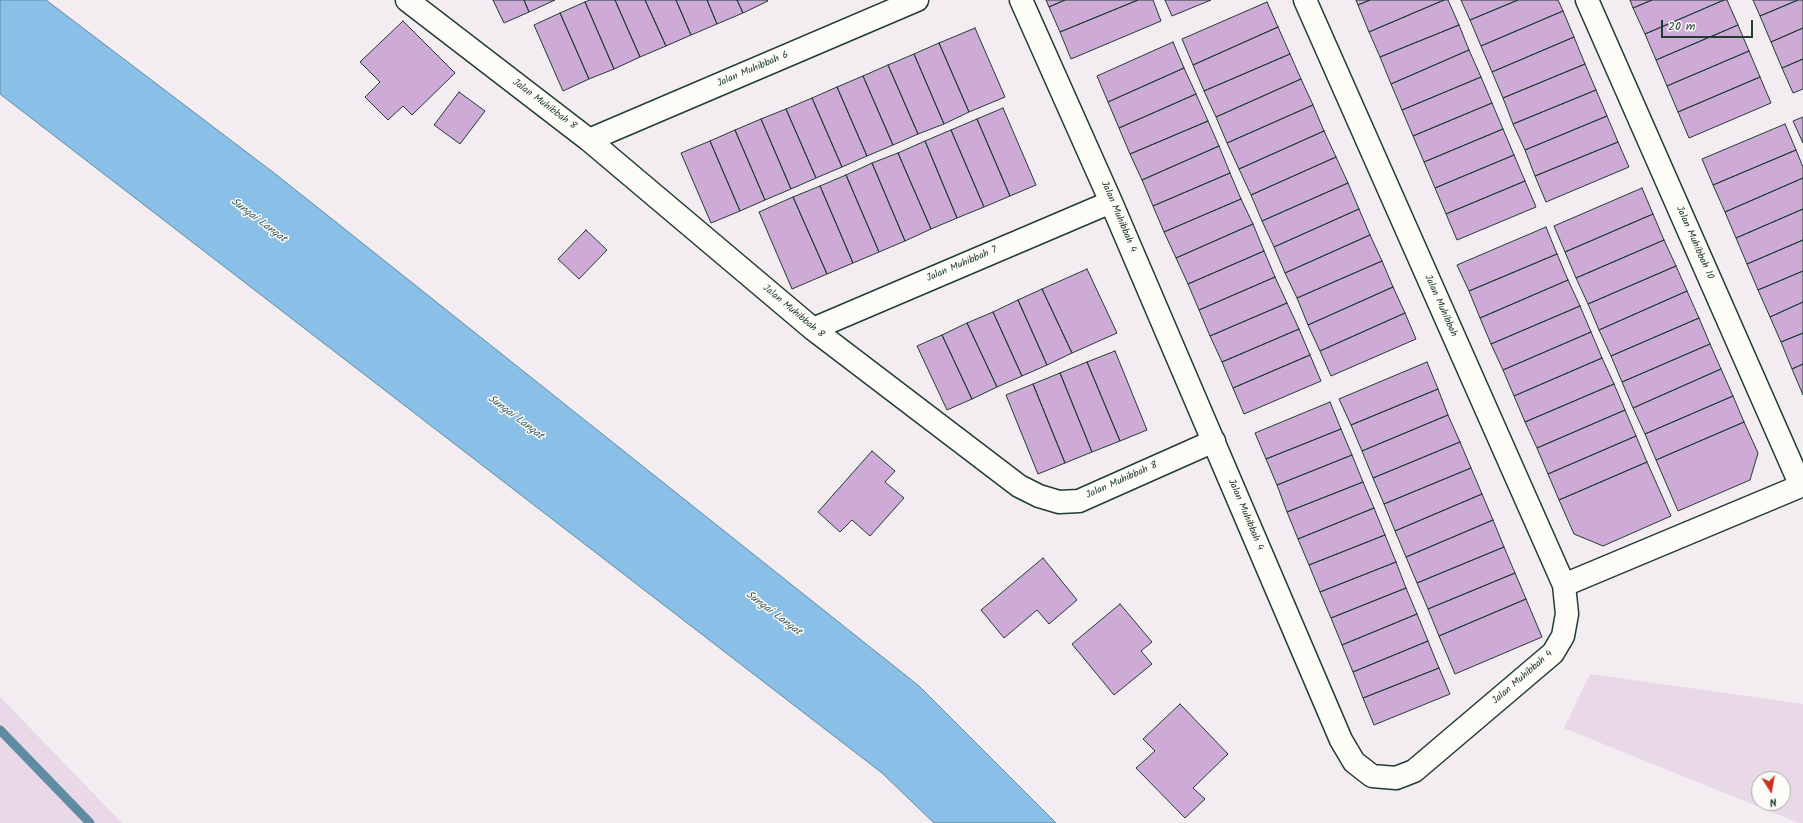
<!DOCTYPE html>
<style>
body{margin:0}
#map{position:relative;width:1803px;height:823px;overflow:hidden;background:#f3ecf0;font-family:Kalam,sans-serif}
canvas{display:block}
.north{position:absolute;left:1751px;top:771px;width:40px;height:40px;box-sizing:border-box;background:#fdfcf7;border:1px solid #a4b0a9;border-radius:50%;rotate:169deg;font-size:11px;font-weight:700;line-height:16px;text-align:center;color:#1f3d34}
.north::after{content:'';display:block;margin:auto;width:14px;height:18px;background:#c8321e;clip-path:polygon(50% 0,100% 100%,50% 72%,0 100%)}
.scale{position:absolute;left:1661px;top:20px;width:92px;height:18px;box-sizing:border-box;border:2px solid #1f3d34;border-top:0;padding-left:5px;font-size:12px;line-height:14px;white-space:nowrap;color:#1f3d34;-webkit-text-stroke:3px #fdfcf7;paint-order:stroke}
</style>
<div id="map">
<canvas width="1803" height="823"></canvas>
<div class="north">N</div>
<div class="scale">20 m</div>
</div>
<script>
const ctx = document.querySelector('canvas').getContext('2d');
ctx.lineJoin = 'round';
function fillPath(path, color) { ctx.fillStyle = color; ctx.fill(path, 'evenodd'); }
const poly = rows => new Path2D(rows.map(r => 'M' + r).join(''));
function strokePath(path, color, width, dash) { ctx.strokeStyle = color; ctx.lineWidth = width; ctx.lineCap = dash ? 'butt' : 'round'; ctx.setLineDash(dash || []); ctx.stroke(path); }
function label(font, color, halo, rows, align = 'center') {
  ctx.font = font + ' Kalam,sans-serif'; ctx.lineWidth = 3; ctx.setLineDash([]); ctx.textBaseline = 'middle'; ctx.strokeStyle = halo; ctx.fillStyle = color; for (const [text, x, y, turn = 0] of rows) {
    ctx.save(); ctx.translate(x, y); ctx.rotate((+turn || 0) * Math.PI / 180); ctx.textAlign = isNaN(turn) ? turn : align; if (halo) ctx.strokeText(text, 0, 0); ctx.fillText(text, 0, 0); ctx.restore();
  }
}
const built = poly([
 [1590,674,1803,704,1803,823,1799,823,1564,728],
 [1759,779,1783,779,1783,803,1759,803],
 [0,697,122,823,0,823]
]);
const water = poly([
 [0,0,46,0,278,176,919,686,1056,823,934,823,882,773,0,94,0,0]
]);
const stream = poly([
 [0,730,90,823]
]);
const building = poly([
 [493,0,524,0,529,12,504,23,493,0],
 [524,0,555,0,529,12,524,0],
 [590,0,615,0,640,57,614,69,585,2,590,0],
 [615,0,645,0,666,46,640,57,615,0],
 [645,0,676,0,691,35,666,46,645,0],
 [676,0,707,0,717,24,691,35,676,0],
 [707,0,737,0,743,13,717,24,707,0],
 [737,0,767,0,768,1,743,13,737,0],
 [1046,0,1065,0,1049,7,1046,0],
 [1065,0,1138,0,1060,32,1049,7,1065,0],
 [1138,0,1153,0,1161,21,1071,59,1060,32,1138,0],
 [1165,0,1211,0,1172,16,1165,0],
 [1356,0,1370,0,1358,5,1356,0],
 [1370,0,1444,0,1369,32,1358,5,1370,0],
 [1444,0,1448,0,1459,25,1380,57,1369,32,1444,0],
 [1461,0,1518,0,1470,20,1461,0],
 [1518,0,1558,0,1563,11,1481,46,1470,20,1518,0],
 [1630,0,1652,0,1633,8,1630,0],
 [1652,0,1724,0,1645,34,1633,8,1652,0],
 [1724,0,1727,0,1738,25,1656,60,1645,34,1724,0],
 [1753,0,1798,0,1760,16,1753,0],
 [1798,0,1803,0,1803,28,1771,42,1760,16,1798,0],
 [585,2,614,69,589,79,560,13,585,2],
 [1267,2,1278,27,1193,65,1182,39,1267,2],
 [1563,11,1574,37,1492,72,1481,46,1563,11],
 [560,13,589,79,563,91,534,25,560,13],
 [403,21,455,73,412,115,403,106,388,120,365,97,380,82,360,62,403,21],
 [1459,25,1469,50,1391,84,1380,57,1459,25],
 [1738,25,1749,51,1667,86,1656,60,1738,25],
 [1278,27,1290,54,1204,91,1193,65,1278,27],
 [975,28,1005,97,969,112,939,43,975,28],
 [1803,28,1803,59,1782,68,1771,42,1803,28],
 [1574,37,1585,64,1503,98,1492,72,1574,37],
 [1173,42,1184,68,1108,102,1097,76,1173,42],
 [939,43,969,112,944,124,914,54,939,43],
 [1469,50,1481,77,1402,110,1391,84,1469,50],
 [1749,51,1760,77,1678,112,1667,86,1749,51],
 [914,54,944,124,918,134,888,65,914,54],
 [1290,54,1301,79,1216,117,1204,91,1290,54],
 [1803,59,1803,89,1793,93,1782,68,1803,59],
 [1585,64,1596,90,1513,124,1503,98,1585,64],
 [888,65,918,134,893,145,863,76,888,65],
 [1184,68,1196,94,1119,128,1108,102,1184,68],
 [863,76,893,145,867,156,837,87,863,76],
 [1481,77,1492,103,1413,136,1402,110,1481,77],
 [1760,77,1771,103,1689,138,1678,112,1760,77],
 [1301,79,1313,105,1227,143,1216,117,1301,79],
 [837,87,867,156,842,167,812,98,837,87],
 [1596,90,1607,116,1525,150,1513,124,1596,90],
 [459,92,485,111,460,144,434,125,459,92],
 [1196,94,1208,121,1130,154,1119,128,1196,94],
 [812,98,842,167,816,178,786,109,812,98],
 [1492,103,1503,129,1424,162,1413,136,1492,103],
 [1313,105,1324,131,1239,169,1227,143,1313,105],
 [1003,108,1036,185,1010,196,977,119,1003,108],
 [786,109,816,178,791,189,761,119,786,109],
 [1607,116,1618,142,1535,176,1525,150,1607,116],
 [1803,117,1803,143,1793,121,1803,117],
 [761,119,791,189,765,200,735,130,761,119],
 [977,119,1010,196,984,207,951,130,977,119],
 [1208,121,1219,146,1142,180,1130,154,1208,121],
 [1785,124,1796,150,1713,185,1702,159,1785,124],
 [1503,129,1514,155,1435,188,1424,162,1503,129],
 [735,130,765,200,740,211,710,141,735,130],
 [951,130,984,207,957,218,925,141,951,130],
 [1324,131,1336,157,1251,195,1239,169,1324,131],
 [710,141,740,211,711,223,681,153,710,141],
 [925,141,957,218,931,229,898,153,925,141],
 [1618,142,1629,167,1546,202,1535,176,1618,142],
 [1219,146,1230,173,1153,206,1142,180,1219,146],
 [1796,150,1803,167,1803,178,1725,212,1713,185,1796,150],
 [898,153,931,229,905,241,872,163,898,153],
 [1514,155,1525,181,1446,214,1435,188,1514,155],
 [1336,157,1348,183,1262,221,1251,195,1336,157],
 [872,163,905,241,879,252,846,175,872,163],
 [1230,173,1241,199,1164,232,1153,206,1230,173],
 [846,175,879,252,853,263,820,186,846,175],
 [1803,178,1803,209,1736,238,1725,212,1803,178],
 [1525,181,1536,207,1457,240,1446,214,1525,181],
 [1348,183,1359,209,1274,247,1262,221,1348,183],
 [820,186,853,263,827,274,793,197,820,186],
 [1642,188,1653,214,1565,252,1554,226,1642,188],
 [793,197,827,274,792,289,759,212,793,197],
 [1241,199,1253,224,1176,258,1164,232,1241,199],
 [1359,209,1370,235,1285,273,1274,247,1359,209],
 [1803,209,1803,240,1747,264,1736,238,1803,209],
 [1653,214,1664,240,1576,278,1565,252,1653,214],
 [1253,224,1264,251,1188,284,1176,258,1253,224],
 [1546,227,1557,254,1469,291,1457,265,1546,227],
 [586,230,607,250,579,279,558,259,586,230],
 [1370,235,1382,261,1297,298,1285,273,1370,235],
 [1664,240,1676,266,1588,304,1576,278,1664,240],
 [1803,240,1803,271,1758,290,1747,264,1803,240],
 [1264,251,1275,277,1199,310,1188,284,1264,251],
 [1557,254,1568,280,1480,318,1469,291,1557,254],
 [1382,261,1393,287,1308,325,1297,298,1382,261],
 [1676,266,1687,291,1599,330,1588,304,1676,266],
 [1087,269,1117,333,1072,353,1042,289,1087,269],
 [1803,271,1803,302,1770,317,1758,290,1803,271],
 [1275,277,1287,303,1210,336,1199,310,1275,277],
 [1568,280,1580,306,1491,344,1480,318,1568,280],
 [1393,287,1405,313,1320,351,1308,325,1393,287],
 [1042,289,1072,353,1047,365,1018,300,1042,289],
 [1687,291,1699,318,1611,356,1599,330,1687,291],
 [1018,300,1047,365,1022,376,993,312,1018,300],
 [1803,302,1803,333,1781,342,1770,317,1803,302],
 [1287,303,1299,329,1222,362,1210,336,1287,303],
 [1580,306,1591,332,1503,370,1491,344,1580,306],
 [993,312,1022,376,997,387,967,323,993,312],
 [1405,313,1416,339,1331,376,1320,351,1405,313],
 [1699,318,1710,344,1622,382,1611,356,1699,318],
 [967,323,997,387,972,399,942,335,967,323],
 [1299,329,1310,355,1233,388,1222,362,1299,329],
 [1591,332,1602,358,1514,396,1503,370,1591,332],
 [1803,333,1803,364,1792,369,1781,342,1803,333],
 [942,335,972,399,947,410,917,346,942,335],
 [1710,344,1721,369,1633,408,1622,382,1710,344],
 [1115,351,1147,430,1120,441,1087,362,1115,351],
 [1310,355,1321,381,1244,414,1233,388,1310,355],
 [1602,358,1614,384,1525,422,1514,396,1602,358],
 [1087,362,1120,441,1092,452,1060,373,1087,362],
 [1427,362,1438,389,1351,425,1339,399,1427,362],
 [1803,364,1803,395,1792,369,1803,364],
 [1721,369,1733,396,1645,434,1633,408,1721,369],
 [1060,373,1092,452,1065,463,1033,384,1060,373],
 [1033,384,1065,463,1038,474,1006,395,1033,384],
 [1614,384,1625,410,1537,448,1525,422,1614,384],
 [1438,389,1448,415,1362,451,1351,425,1438,389],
 [1733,396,1744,422,1656,460,1645,434,1733,396],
 [1330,402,1341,429,1266,459,1255,433,1330,402],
 [1625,410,1636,436,1548,474,1537,448,1625,410],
 [1448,415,1460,442,1373,478,1362,451,1448,415],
 [1744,422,1758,453,1750,480,1678,511,1656,460,1744,422],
 [1341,429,1352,455,1277,485,1266,459,1341,429],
 [1636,436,1647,462,1559,500,1548,474,1636,436],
 [1460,442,1471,468,1384,504,1373,478,1460,442],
 [872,451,895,471,885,482,904,498,870,536,852,520,840,532,818,512,872,451],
 [1352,455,1363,482,1287,512,1277,485,1352,455],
 [1647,462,1671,516,1603,546,1574,534,1559,500,1647,462],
 [1471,468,1482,494,1395,531,1384,504,1471,468],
 [1363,482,1374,508,1298,539,1287,512,1363,482],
 [1482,494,1493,520,1406,557,1395,531,1482,494],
 [1374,508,1385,535,1309,565,1298,539,1374,508],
 [1493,520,1504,547,1417,583,1406,557,1493,520],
 [1385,535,1396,562,1320,592,1309,565,1385,535],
 [1504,547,1515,573,1428,609,1417,583,1504,547],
 [1043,558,1077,600,1049,624,1037,610,1004,638,981,610,1043,558],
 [1396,562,1406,588,1331,618,1320,592,1396,562],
 [1515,573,1526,599,1439,636,1428,609,1515,573],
 [1406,588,1417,614,1342,645,1331,618,1406,588],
 [1526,599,1542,637,1455,674,1439,636,1526,599],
 [1120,604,1152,642,1141,651,1152,664,1114,695,1072,644,1120,604],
 [1417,614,1428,641,1353,672,1342,645,1417,614],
 [1428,641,1439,668,1363,698,1353,672,1428,641],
 [1439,668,1450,694,1374,725,1363,698,1439,668],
 [1180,704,1228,754,1193,788,1205,799,1185,818,1136,768,1155,751,1143,739,1180,704]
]);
const minor = poly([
 [407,0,589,140,813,329,1019,486,1039,496,1059,502,1079,501,1214,441],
 [1021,0,1111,202,1341,740,1354,762,1372,776,1396,778,1414,771,1553,653,1563,636,1567,614,1564,585,1305,0],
 [1587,0,1801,486],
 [589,140,917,0],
 [813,329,1111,202],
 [1564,585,1803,485]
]);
const streetNames = [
 ["Jalan Muhibbah 6",753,70,-23],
 ["Jalan Muhibbah 8",544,105,37],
 ["Jalan Muhibbah 4",1118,217,67],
 ["Jalan Muhibbah 10",1694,243,66],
 ["Jalan Muhibbah 7",962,265,-23],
 ["Jalan Muhibbah",1440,306,66],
 ["Jalan Muhibbah 8",793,312,40],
 ["Jalan Muhibbah 8",1122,481,-24],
 ["Jalan Muhibbah 4",1245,515,67],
 ["Jalan Muhibbah 4",1523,678,-41]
];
const waterNames = [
 ["Sungai Langat",258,221,37],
 ["Sungai Langat",515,418,37],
 ["Sungai Langat",773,614,37]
];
fillPath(built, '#e8d8e8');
fillPath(water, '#8ac0e8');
strokePath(water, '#5f8ca0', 1);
strokePath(stream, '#5f8ca0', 9);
fillPath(building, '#cdabd6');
strokePath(building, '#1f3d34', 1);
strokePath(minor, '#1f3d34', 25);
strokePath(minor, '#fdfcf7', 22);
label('10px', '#1f3d34', '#fdfcf7', streetNames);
label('italic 11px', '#3a5e61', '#fdfcf7', waterNames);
</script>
